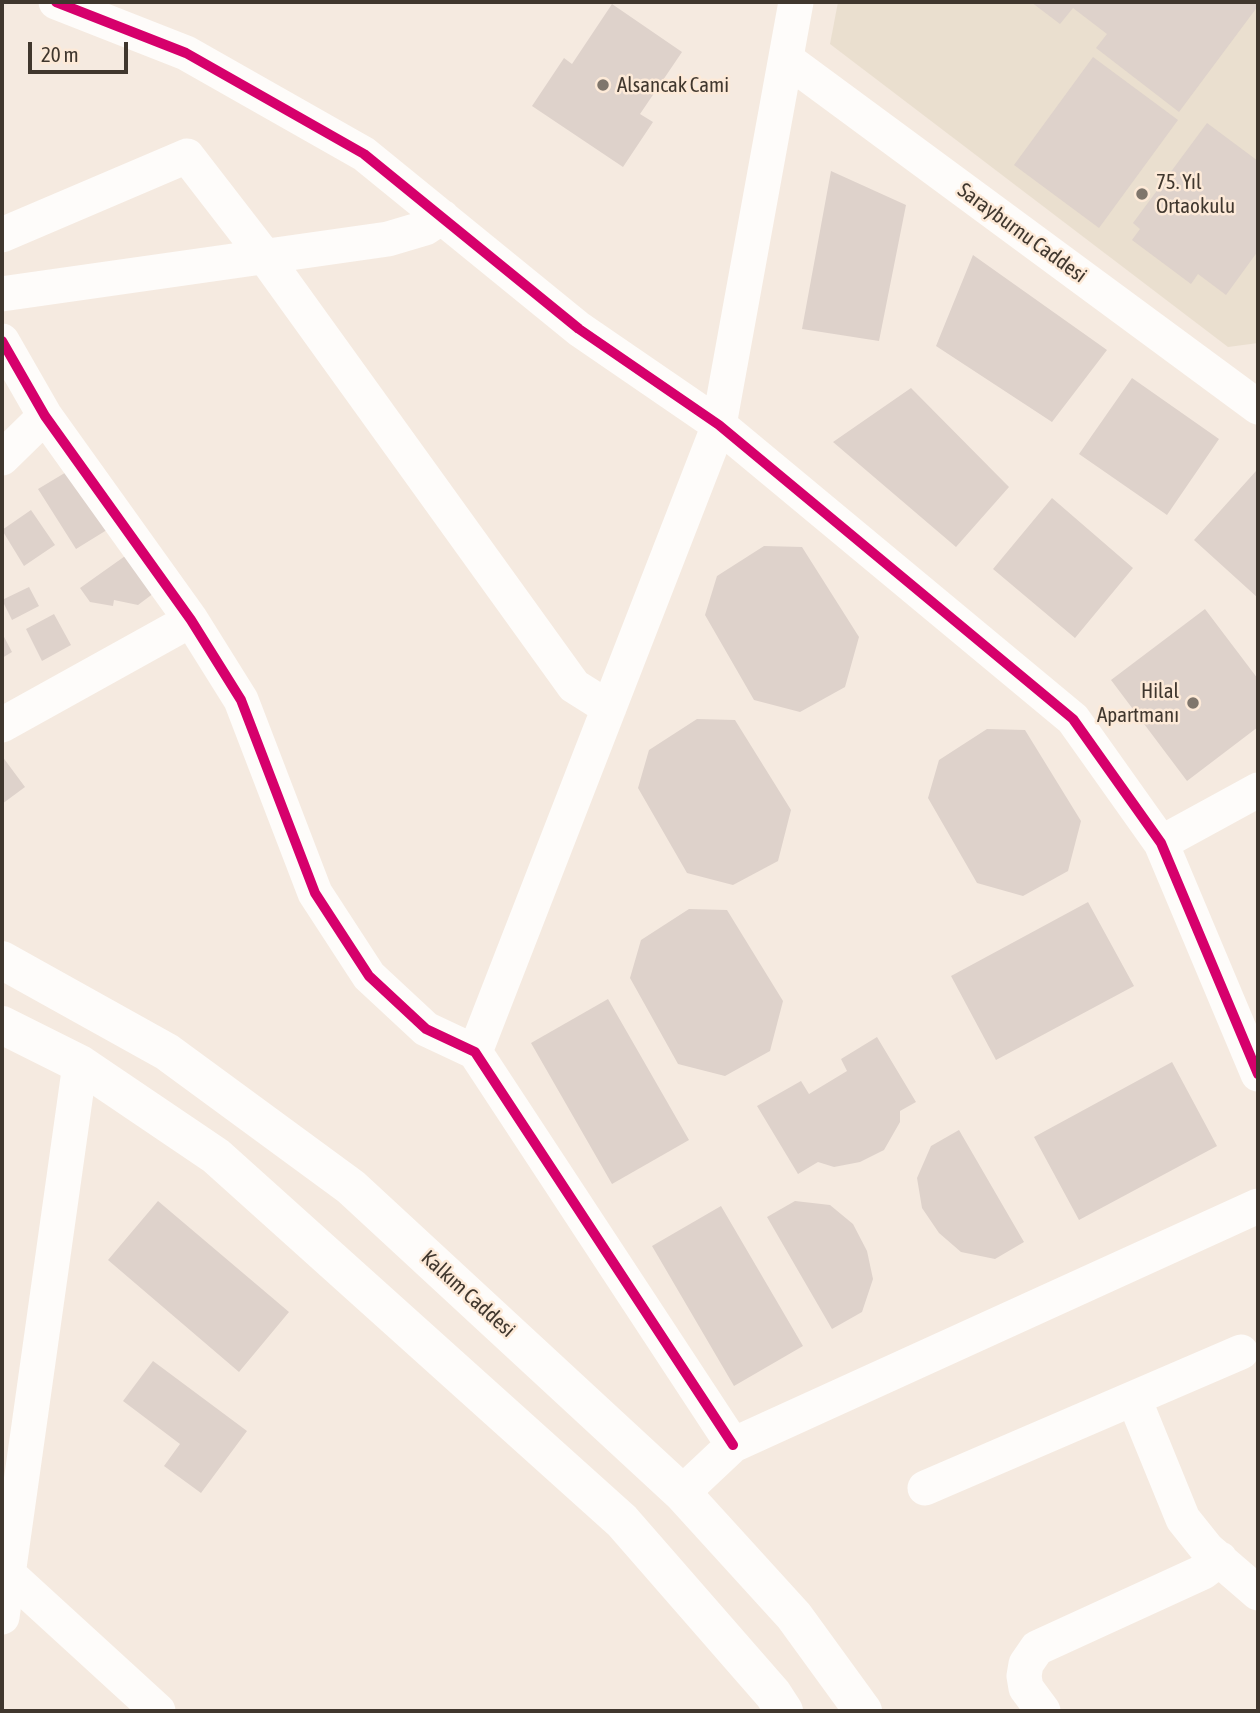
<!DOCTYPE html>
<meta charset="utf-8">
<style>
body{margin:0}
#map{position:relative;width:1260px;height:1713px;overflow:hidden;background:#f5eae0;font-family:"Asap Condensed",sans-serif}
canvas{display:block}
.frame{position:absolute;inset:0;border:4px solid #40372e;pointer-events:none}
.scale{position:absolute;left:28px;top:42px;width:100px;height:32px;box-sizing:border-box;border:4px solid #40372e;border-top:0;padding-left:9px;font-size:21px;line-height:24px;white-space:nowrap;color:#40372e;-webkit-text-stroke:5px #fdead8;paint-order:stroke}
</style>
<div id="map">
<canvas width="1260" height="1713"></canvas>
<div class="frame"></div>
<div class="scale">20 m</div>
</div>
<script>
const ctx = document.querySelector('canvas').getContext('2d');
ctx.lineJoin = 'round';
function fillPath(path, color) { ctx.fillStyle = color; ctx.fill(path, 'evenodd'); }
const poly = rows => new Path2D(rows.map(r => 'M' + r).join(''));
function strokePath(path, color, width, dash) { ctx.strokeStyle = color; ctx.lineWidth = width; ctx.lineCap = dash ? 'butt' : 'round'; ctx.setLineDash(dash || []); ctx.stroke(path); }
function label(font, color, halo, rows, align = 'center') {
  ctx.font = font + ' "Asap Condensed",sans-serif'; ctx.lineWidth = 5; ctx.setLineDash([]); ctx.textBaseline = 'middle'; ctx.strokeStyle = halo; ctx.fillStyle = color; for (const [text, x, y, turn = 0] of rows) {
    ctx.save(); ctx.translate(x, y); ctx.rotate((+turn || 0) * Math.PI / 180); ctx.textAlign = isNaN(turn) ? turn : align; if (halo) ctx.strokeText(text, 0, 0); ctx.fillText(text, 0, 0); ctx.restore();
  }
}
const education = poly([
 [838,2,1258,2,1258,343,1228,347,830,44]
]);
const building = poly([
 [1031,2,1258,2,1258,6,1179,112,1096,48,1107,34,1073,8,1060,24],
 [612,4,682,52,640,114,653,122,623,167,532,106,564,58,572,64],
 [1093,57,1178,120,1099,228,1014,165],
 [1207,123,1258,161,1258,251,1226,295,1198,274,1191,284,1132,240,1140,229,1133,223],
 [831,171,906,205,879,341,802,329],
 [973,255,1107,350,1052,422,936,346],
 [1132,378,1219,439,1167,515,1079,454],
 [911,388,1009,487,956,547,833,442],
 [73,468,110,528,76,549,38,489],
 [1256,471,1258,473,1258,598,1194,540],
 [1052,498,1133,568,1075,638,993,569],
 [31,510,55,545,24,566,2,530],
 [764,546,802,547,859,637,845,687,800,712,754,700,705,615,717,576],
 [135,549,162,587,138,605,114,600,113,606,90,602,80,588],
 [29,587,39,606,12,620,2,600],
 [1205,609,1258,679,1258,727,1187,781,1111,680],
 [54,614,71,645,42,661,26,629],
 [2,633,12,652,2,658],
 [697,719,735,720,791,810,778,861,733,885,687,873,638,788,649,750],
 [987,729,1025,730,1081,821,1068,871,1023,896,977,883,928,798,939,760],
 [2,756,25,787,2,804],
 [1088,902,1134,986,996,1060,951,976],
 [689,909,727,910,783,1001,770,1051,725,1076,678,1064,630,978,641,940],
 [608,999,689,1140,612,1184,531,1043],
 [877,1037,916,1102,900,1111,900,1122,884,1150,860,1162,834,1167,818,1162,798,1174,757,1106,801,1081,809,1094,847,1071,841,1059],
 [1172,1062,1217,1146,1079,1220,1034,1137],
 [959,1130,1024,1242,995,1259,961,1252,939,1233,922,1208,917,1178,931,1146],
 [158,1201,289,1312,239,1372,108,1260],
 [795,1201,830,1205,853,1224,867,1251,873,1279,862,1312,832,1329,767,1217],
 [721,1206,803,1346,734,1386,652,1246],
 [153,1361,247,1431,201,1493,164,1466,180,1444,123,1401]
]);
const minor = poly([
 [56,2,186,53,364,154,579,329,719,425,1073,719,1161,843,1258,1074],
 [786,59,1258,407],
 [2,235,187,156,265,257,574,686,609,708],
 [2,294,388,239,425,228,442,217],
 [2,341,45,416,191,620,241,700,315,893,369,976,426,1029,475,1052,733,1445],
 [2,458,45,416],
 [2,725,191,620],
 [1161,843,1258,790],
 [475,1052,719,425,796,2],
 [1134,1399,1183,1519,1207,1549,1258,1593],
 [925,1488,1241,1352],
 [682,1493,733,1445,1258,1206],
 [6,1572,158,1711],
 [2,1617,80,1064],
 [1043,1711,1026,1688,1024,1676,1026,1664,1037,1648,1203,1572,1220,1559]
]);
const major = poly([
 [2,960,167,1052,351,1187,682,1493,794,1616,863,1711],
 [2,1025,80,1064,216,1156,622,1521,773,1694,784,1711]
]);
const cycleway = poly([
 [56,2,186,53,364,154,579,329,719,425,1073,719,1161,843,1258,1074],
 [2,341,45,416,191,620,241,700,315,893,369,976,426,1029,475,1052,733,1445]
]);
const markers = [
 [603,85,7,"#7f766c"],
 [1142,194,7,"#7f766c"],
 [1193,703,7,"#7f766c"]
];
const poiNames = [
 ["Alsancak Cami",617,85],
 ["75. Yıl",1156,182],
 ["Ortaokulu",1156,206],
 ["Hilal",1179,691,"right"],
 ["Apartmanı",1179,715,"right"]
];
const streetNames = [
 ["Sarayburnu Caddesi",1022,233,36],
 ["Kalkım Caddesi",468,1294,42]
];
fillPath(education, '#eadfcf');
fillPath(building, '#ded2cb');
strokePath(minor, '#fefcfa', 35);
strokePath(major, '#fefcfa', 38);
strokePath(cycleway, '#d6006c', 10);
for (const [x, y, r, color] of markers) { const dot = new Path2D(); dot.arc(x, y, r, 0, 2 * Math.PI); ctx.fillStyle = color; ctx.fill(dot); strokePath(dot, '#fdead8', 2.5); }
label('21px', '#40372e', '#fdead8', poiNames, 'left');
label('21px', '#40372e', '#fdead8', streetNames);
</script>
